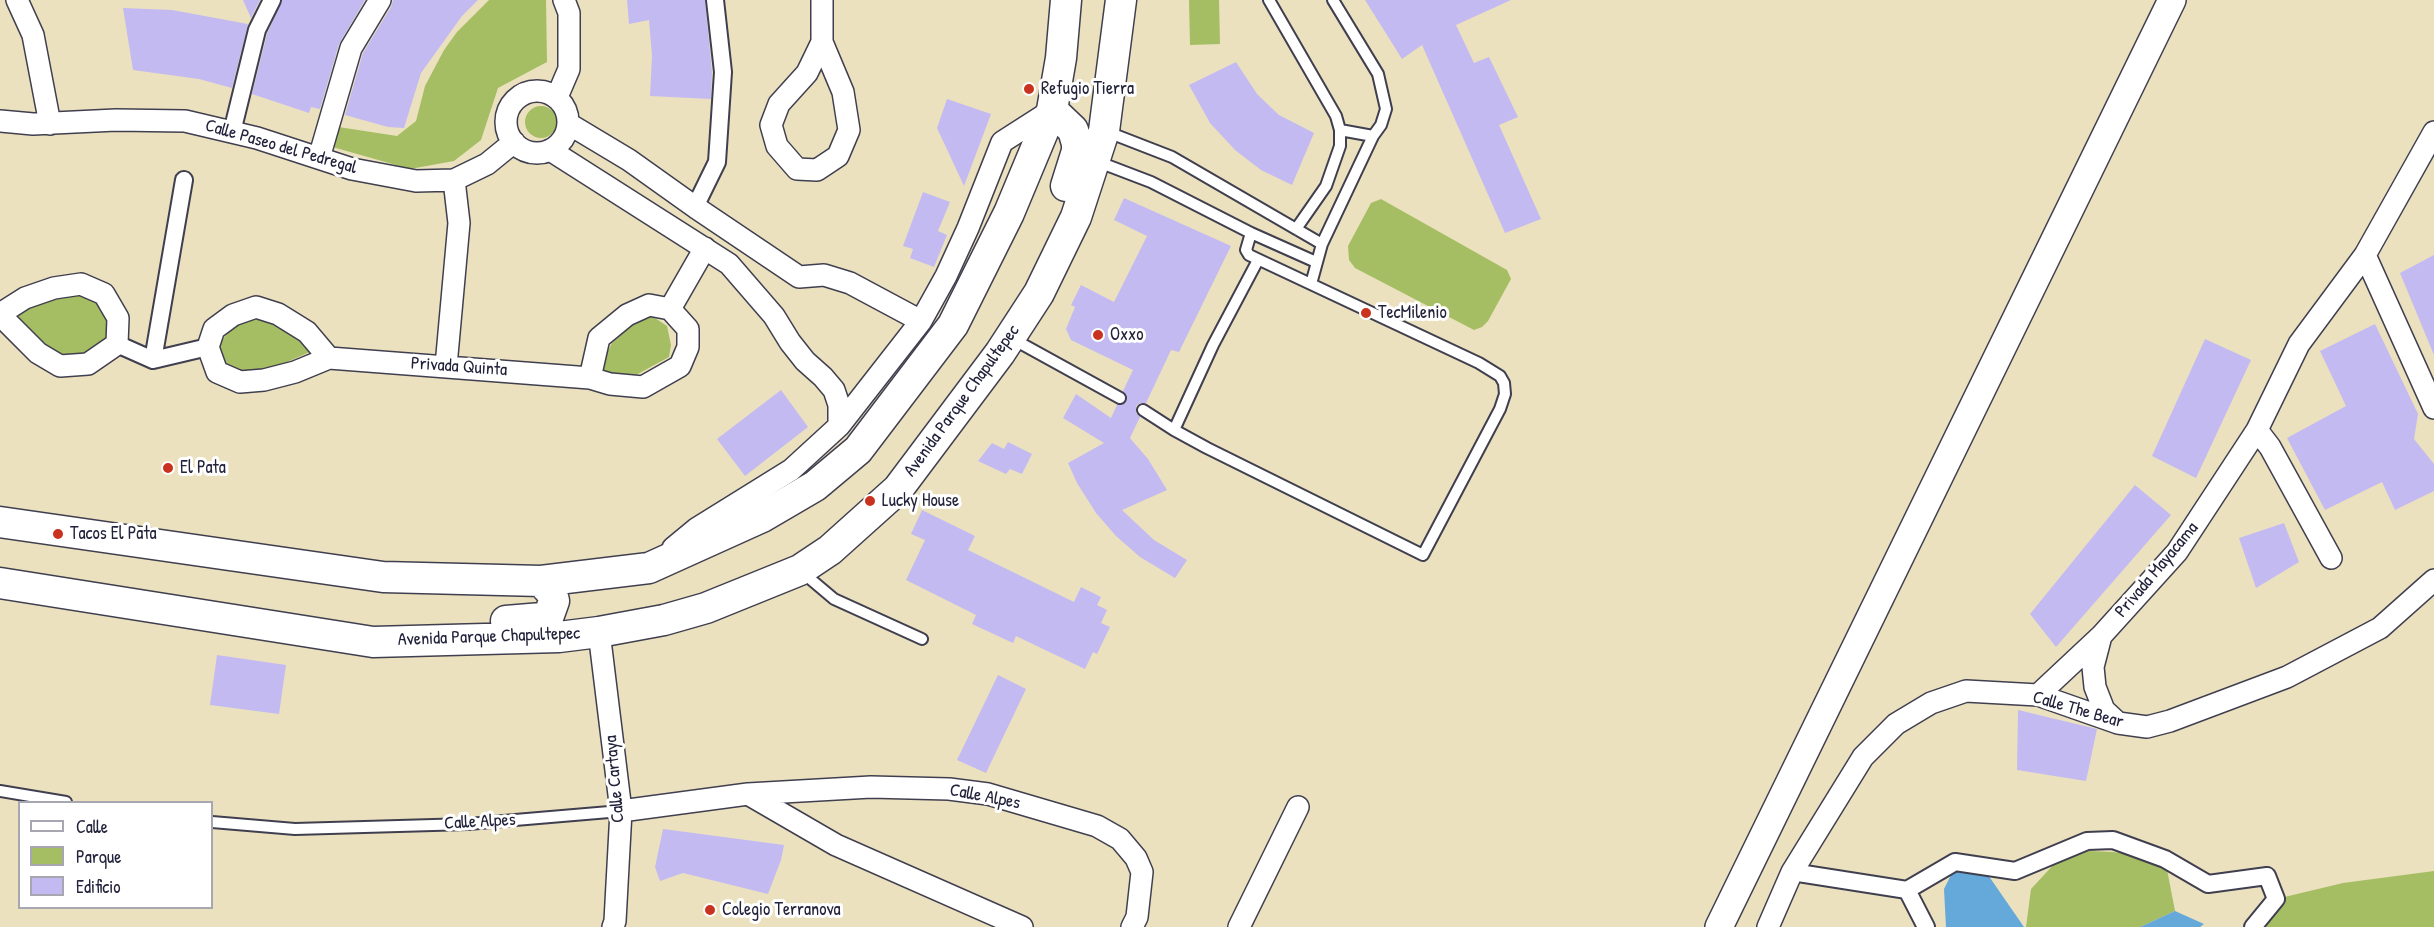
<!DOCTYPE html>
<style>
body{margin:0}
#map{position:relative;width:2434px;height:927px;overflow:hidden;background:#ebe1bf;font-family:"Patrick Hand",sans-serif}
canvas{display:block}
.legend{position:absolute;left:18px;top:801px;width:195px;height:108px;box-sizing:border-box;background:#fff;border:2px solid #a7a7b1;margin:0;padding:8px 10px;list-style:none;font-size:18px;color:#22223b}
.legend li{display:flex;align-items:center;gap:12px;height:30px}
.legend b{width:30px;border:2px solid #a7a7b1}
</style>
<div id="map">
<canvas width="2434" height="927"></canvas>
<ul class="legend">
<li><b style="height:8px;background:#fff"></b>Calle</li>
<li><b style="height:16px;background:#a6be63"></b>Parque</li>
<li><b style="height:16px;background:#c3baf2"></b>Edificio</li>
</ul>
</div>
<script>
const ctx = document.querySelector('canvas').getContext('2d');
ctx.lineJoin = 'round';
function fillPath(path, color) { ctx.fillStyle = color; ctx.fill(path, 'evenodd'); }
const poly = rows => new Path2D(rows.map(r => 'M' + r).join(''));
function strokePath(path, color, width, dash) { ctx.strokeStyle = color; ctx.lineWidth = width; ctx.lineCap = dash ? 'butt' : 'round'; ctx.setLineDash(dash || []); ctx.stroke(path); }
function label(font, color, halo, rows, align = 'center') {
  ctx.font = font + ' "Patrick Hand",sans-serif'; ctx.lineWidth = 6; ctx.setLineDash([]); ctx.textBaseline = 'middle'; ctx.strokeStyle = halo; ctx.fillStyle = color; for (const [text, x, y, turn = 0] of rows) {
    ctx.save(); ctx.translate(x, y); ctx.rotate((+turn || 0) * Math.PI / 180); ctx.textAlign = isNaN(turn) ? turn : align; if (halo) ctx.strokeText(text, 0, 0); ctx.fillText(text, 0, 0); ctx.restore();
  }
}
const green = poly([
 [489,0,546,0,547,62,498,88,481,140,454,161,410,169,329,146,332,126,397,136,416,121,425,86,444,50,457,32],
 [1189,0,1219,0,1220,44,1190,45],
 '525 122a16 16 0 1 1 32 0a16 16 0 1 1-32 0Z',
 [1381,199,1507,270,1511,279,1488,321,1482,327,1474,330,1355,268,1349,260,1348,246,1371,203],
 [81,287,103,298,114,321,111,343,64,363,4,314],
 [254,314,286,329,312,351,264,372,241,372,221,360,220,343,236,322],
 [652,316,667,326,671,345,669,357,636,375,609,375,599,369,612,343,634,323],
 [2067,850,2113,852,2165,859,2175,911,2140,927,2026,927,2031,889],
 [2434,871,2434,927,2253,927,2276,899,2343,883]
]);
const water = poly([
 [1953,871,1986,872,2024,927,1946,927,1944,889],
 [2175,911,2204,924,2200,927,2140,927]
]);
const building = poly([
 [243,0,260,0,251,18],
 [282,0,365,0,339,44,320,109,311,107,309,113,252,94,267,34],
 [393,0,478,0,462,16,421,73,404,128,388,127,345,115,363,53,391,7],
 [627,0,705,0,712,72,711,99,650,96,652,56,649,20,629,24],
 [1365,0,1511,0,1456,25,1474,63,1489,57,1518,117,1499,125,1541,219,1505,233,1422,45,1402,59],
 [123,8,172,10,248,24,232,88,199,79,133,70],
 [1236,62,1257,94,1279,115,1314,133,1292,185,1261,170,1235,150,1210,123,1189,85],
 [947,99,991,114,964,186,937,128],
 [923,192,950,202,938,231,947,235,934,267,910,258,913,249,903,246],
 [1124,198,1231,246,1179,352,1171,350,1146,403,1140,403,1136,406,1136,413,1140,417,1130,438,1148,459,1167,490,1122,510,1154,540,1187,560,1175,578,1140,557,1116,536,1096,513,1077,483,1068,463,1104,443,1063,418,1076,394,1111,418,1117,405,1124,404,1127,398,1123,391,1133,370,1071,340,1066,329,1075,307,1071,305,1081,285,1114,302,1147,236,1114,220],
 [2434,255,2434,355,2400,273],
 [2375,324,2418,414,2414,439,2434,464,2434,491,2395,510,2382,482,2325,510,2287,438,2346,406,2320,351],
 [2205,339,2251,360,2196,478,2152,456],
 [781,390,808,427,745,476,717,439],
 [1008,442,1032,454,1022,474,1010,469,1006,474,978,461,992,443,1004,449],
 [2135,485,2171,515,2056,647,2030,614],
 [922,510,975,536,968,550,1074,602,1081,587,1101,597,1097,605,1107,610,1101,623,1110,627,1097,654,1093,652,1085,669,1016,636,1013,643,972,624,976,615,906,580,925,540,911,534],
 [2284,523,2299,562,2256,588,2239,538],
 [217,655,286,665,279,714,210,705],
 [998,675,1026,689,986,773,957,760],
 [2018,710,2097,729,2086,781,2017,770],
 [663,829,784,845,781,860,768,894,683,873,660,881,655,867]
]);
const service = poly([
 [1269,0,1336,116,1340,130,1340,146,1326,186,1296,229],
 [1340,130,1373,136],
 [1105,131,1172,157,1322,244],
 [1096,161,1151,182,1251,233,1316,262],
 [1311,284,1322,244,1373,136,1381,125,1386,109,1378,74,1333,0],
 [1011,338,1120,398],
 [1143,410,1174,430,1207,448,1423,555,1500,409,1505,394,1504,383,1500,376,1479,363,1249,255,1246,250,1251,233],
 [1174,430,1213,345,1258,260],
 [802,572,834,599,922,639],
 [0,791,66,802],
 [212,822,295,829,468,824,621,811]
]);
const pedestrian = poly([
 [232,132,257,30,272,0],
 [695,207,717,162,723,72,715,0],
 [117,344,153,360,208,347],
 [153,360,184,180],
 [1792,872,1907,890,1926,927],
 [1907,890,1955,862,2015,871,2087,841,2113,840,2165,859,2208,884,2267,876,2276,899,2253,927]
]);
const minor = poly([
 [17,0,33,35,50,124],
 [822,0,822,42,843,92,849,130,838,156,817,170,797,169,777,146,771,125,779,104,807,73,822,42],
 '506 122a31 31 0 1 1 62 0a31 31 0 1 1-62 0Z',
 [557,97,569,69,569,13,564,0],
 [0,121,33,124,116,120,185,121,257,138,352,169,416,181,454,180,487,164,514,142],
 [569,124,629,160,695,207,799,277,824,275,850,283,921,321],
 [550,150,729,264,774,316,790,342,805,361,823,377,834,390,839,405,839,426],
 [319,158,351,48,380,0],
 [2365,255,2434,408],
 [670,309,705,248],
 [0,314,25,298,54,288,81,284,104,294,118,318,117,344,88,364,60,366,38,353,0,315],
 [329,358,307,332,278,314,256,307,233,315,214,329,208,347,217,372,240,382,264,380,295,372,329,358,590,378,610,384,643,387,680,366,688,347,688,329,670,309,649,305,627,315,599,338,590,378],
 [446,366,459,223,454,180],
 [2257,430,2270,447,2331,558],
 [673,548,696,529,791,470,839,426,921,321,946,276,968,228,1002,142,1052,110],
 [599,632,621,811,615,921,613,927],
 [2101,636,2093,667,2095,687,2104,710,2118,723],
 [2038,695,2101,636,2177,552,2257,430,2299,344,2365,255,2434,132],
 [748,794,836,845,1022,927],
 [621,811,748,794,871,787,949,789,988,794,1097,826,1120,839,1136,858,1142,872,1137,917,1132,927],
 [1239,927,1298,807],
 [1768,927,1792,872,1863,757,1896,724,1931,703,1966,691,2038,695,2118,723,2147,727,2170,721,2287,677,2380,628,2434,580]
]);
const tertiary = poly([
 [1719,927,2172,0]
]);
const secondary = poly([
 [1052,110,1073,130,1077,144,1077,151,1066,186],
 [0,522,383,577,541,581,649,568,762,517,815,486,858,450,953,325,1009,213,1052,110,1061,58,1066,0],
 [0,583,373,642,559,637,599,632,664,620,706,608,800,570,830,550,898,489,1000,353,1039,293,1076,217,1104,131,1121,0],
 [506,621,542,618,549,615,554,601,552,593,541,581]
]);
const markers = [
 [1029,89,6,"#c8321e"],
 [1366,313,6,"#c8321e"],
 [1098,335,6,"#c8321e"],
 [168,468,6,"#c8321e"],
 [870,501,6,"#c8321e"],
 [58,534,6,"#c8321e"],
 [710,910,6,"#c8321e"]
];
const poiNames = [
 ["Refugio Tierra",1041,89],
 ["TecMilenio",1378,313],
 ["Oxxo",1110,335],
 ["El Pata",180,468],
 ["Lucky House",882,501],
 ["Tacos El Pata",70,534],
 ["Colegio Terranova",722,910]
];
const streetNames = [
 ["Calle Paseo del Pedregal",281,147,16],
 ["Privada Quinta",459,367,4],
 ["Avenida Parque Chapultepec",962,401,-54],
 ["Privada Mayacama",2157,570,-50],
 ["Avenida Parque Chapultepec",489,637,-2],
 ["Calle The Bear",2078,710,16],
 ["Calle Cartaya",615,779,-95],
 ["Calle Alpes",985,797,11],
 ["Calle Alpes",480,822,-3]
];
fillPath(green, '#a6be63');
fillPath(water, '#65a8da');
fillPath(building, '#c3baf2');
strokePath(service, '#403f4f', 14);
strokePath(pedestrian, '#403f4f', 20);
strokePath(minor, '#403f4f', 24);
strokePath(tertiary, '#403f4f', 30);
strokePath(secondary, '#403f4f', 33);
strokePath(service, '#fff', 10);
strokePath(pedestrian, '#fff', 16);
strokePath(minor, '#fff', 21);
strokePath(tertiary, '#fff', 27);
strokePath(secondary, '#fff', 30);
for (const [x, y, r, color] of markers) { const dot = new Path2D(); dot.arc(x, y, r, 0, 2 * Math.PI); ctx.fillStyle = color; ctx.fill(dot); strokePath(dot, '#fff', 2); }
label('18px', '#22223b', '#fff', poiNames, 'left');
label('18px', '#22223b', '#fff', streetNames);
</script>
